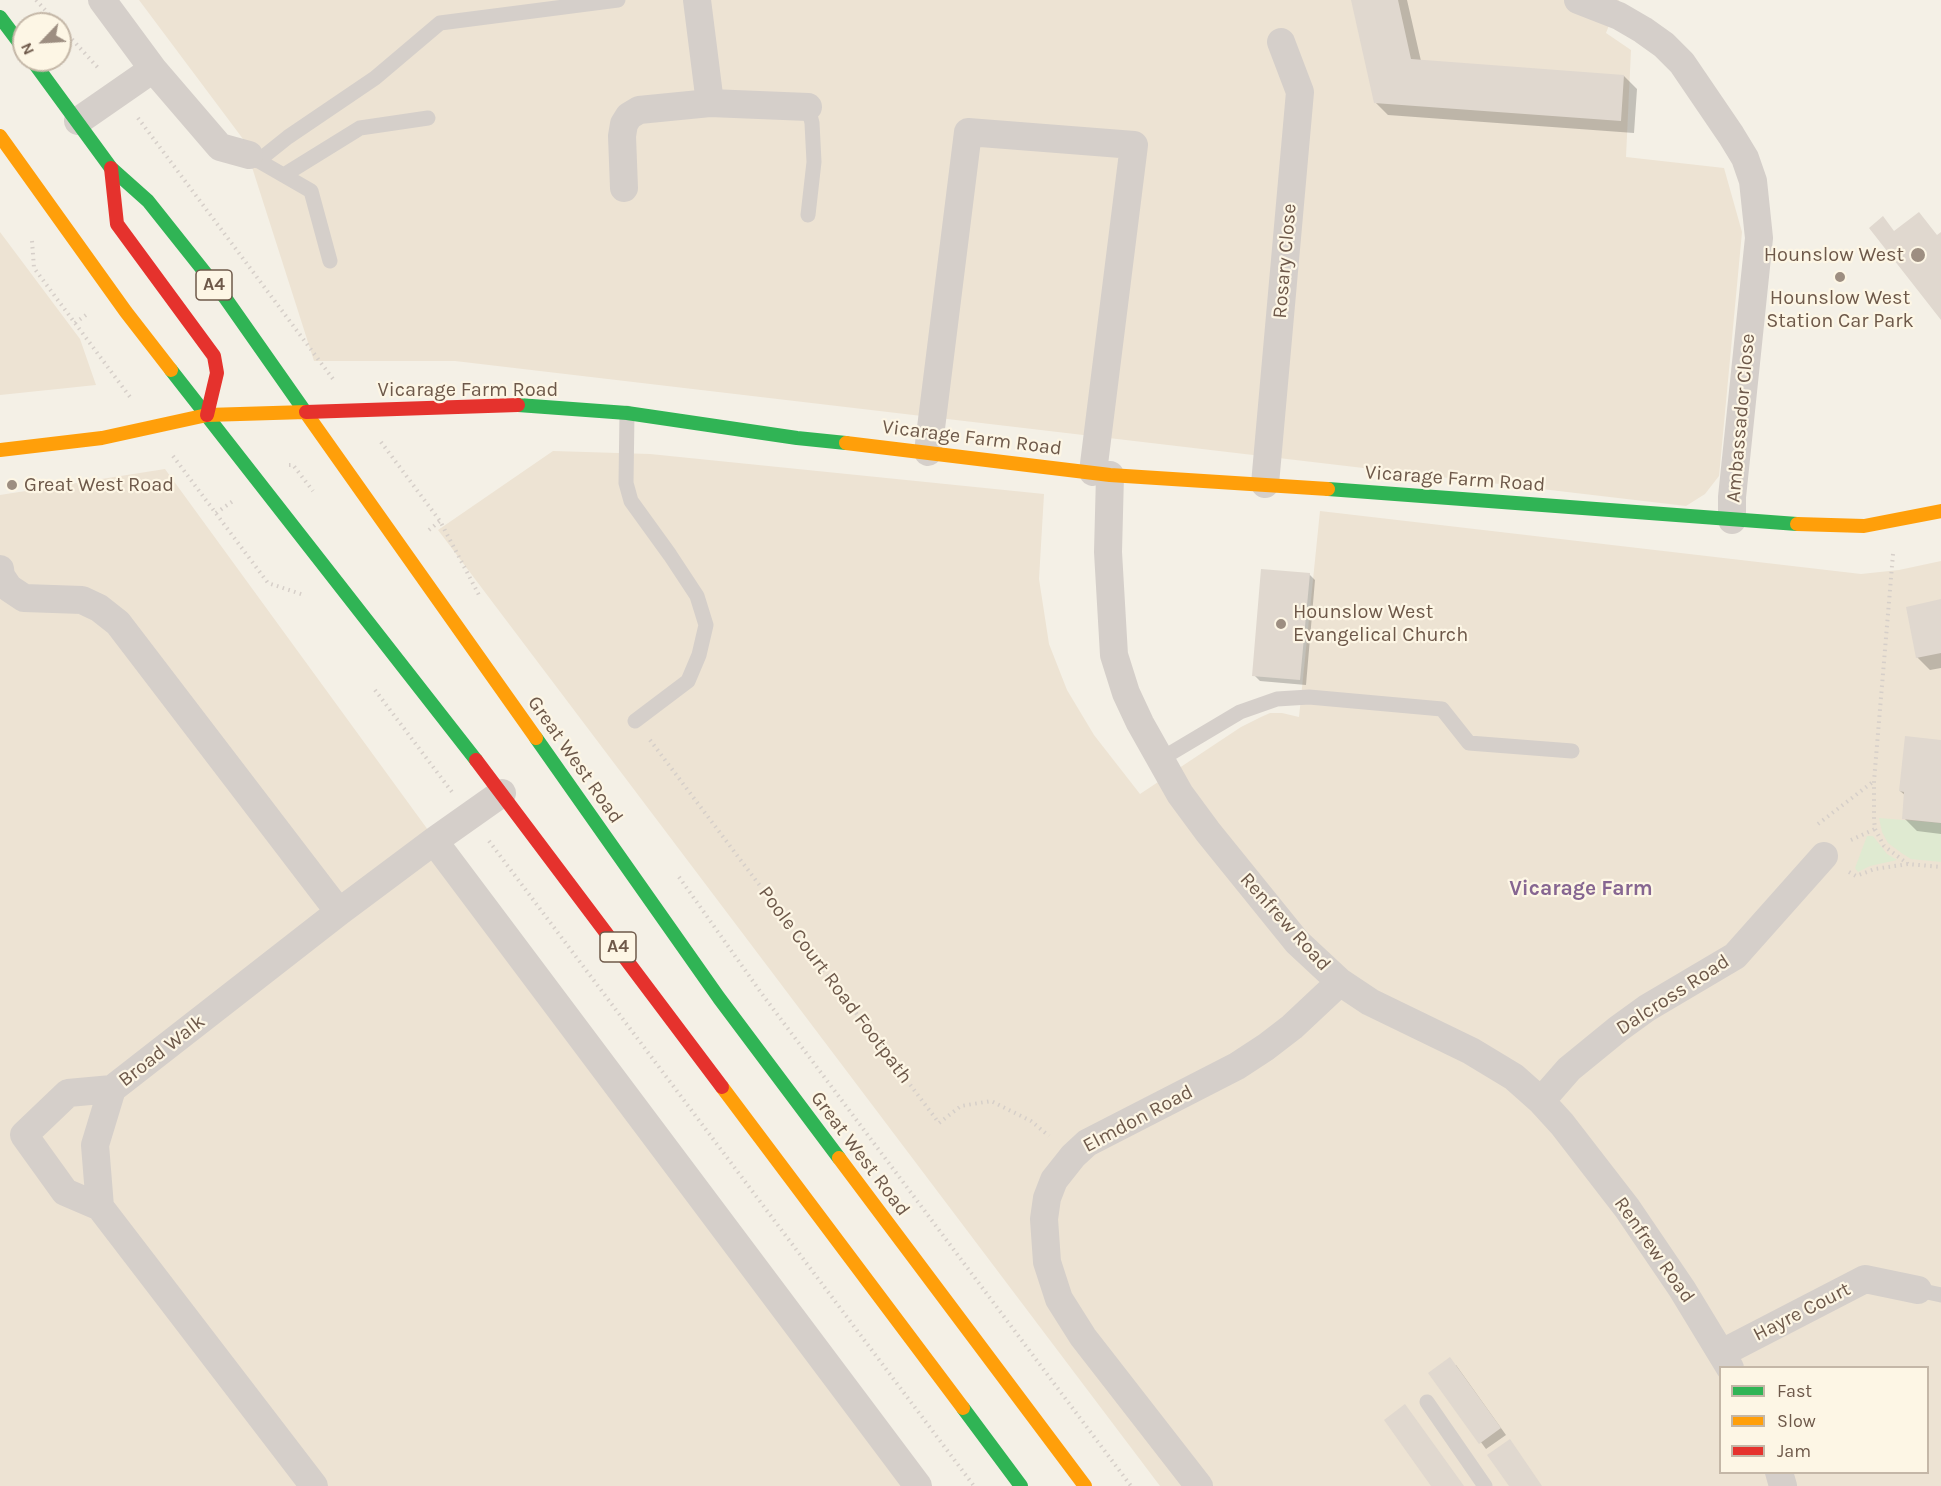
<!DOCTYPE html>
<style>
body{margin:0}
#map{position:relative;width:1941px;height:1486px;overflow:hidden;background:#f4f0e6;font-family:Karla,sans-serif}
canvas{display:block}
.legend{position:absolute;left:1719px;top:1366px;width:210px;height:108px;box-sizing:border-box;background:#fdf6e5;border:2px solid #c4b7a7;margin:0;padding:8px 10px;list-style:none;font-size:18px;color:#6e594a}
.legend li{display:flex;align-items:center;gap:12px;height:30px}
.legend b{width:30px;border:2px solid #c4b7a7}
.north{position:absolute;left:12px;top:12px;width:60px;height:60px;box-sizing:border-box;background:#fdf6e5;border:2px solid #c4b7a7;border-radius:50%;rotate:245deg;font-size:16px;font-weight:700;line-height:24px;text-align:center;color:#6e594a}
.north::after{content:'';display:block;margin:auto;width:21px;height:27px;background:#9d8e81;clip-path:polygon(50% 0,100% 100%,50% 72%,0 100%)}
</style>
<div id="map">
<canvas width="1941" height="1486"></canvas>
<ul class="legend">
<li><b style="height:8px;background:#30b455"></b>Fast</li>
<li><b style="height:8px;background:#ff9f0a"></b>Slow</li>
<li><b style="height:8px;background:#e5322d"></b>Jam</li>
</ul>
<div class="north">N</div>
</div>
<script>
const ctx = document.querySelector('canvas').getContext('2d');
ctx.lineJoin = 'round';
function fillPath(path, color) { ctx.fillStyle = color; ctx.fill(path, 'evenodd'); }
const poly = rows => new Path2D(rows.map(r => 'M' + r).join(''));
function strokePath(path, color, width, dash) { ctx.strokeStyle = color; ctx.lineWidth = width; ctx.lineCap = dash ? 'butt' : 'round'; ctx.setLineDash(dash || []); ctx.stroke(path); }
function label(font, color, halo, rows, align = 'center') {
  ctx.font = font + ' Karla,sans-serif'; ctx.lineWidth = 4.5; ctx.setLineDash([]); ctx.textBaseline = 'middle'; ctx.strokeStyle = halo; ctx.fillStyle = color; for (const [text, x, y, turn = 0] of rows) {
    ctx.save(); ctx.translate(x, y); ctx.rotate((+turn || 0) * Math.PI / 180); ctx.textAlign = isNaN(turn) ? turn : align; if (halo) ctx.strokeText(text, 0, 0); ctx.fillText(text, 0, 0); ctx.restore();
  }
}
const residential = poly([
 [139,0,1619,0,1606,33,1631,50,1626,157,1724,168,1742,232,1719,476,1705,494,1686,506,455,361,314,361,243,139],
 [0,232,80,339,96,385,0,395],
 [553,451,650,454,1044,494,1039,579,1049,644,1067,690,1094,735,1140,794,1241,727,1261,717,1270,713,1282,713,1299,717,1320,511,1861,574,1899,570,1941,561,1941,1486,1160,1486,438,530],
 [1720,1368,1928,1368,1928,1472,1720,1472],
 [165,469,906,1486,0,1486,0,495]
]);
const green = poly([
 [1879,818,1941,823,1941,862,1911,859,1903,854,1888,843,1882,832],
 [1867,836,1873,836,1887,854,1897,860,1870,866,1858,872,1855,868]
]);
const shadow = poly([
 [1353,0,1407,0,1421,61,1624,76,1637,89,1634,133,1388,115,1375,102],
 [1309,574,1315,580,1306,685,1260,681,1254,675],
 [1941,601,1941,668,1930,670,1917,657],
 [1941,742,1941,834,1917,831,1904,818,1906,796,1900,791],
 [1456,1365,1506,1435,1486,1449,1430,1373]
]);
const building = poly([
 [1351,0,1398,0,1411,59,1624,75,1621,121,1374,103],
 [1919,212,1937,235,1941,232,1941,320,1869,228,1883,216,1894,231],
 [1261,569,1310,573,1300,680,1252,676],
 [1941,599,1941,653,1916,658,1906,607],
 [1905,736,1941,740,1941,823,1902,819,1904,792,1899,791],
 [1450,1357,1501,1428,1479,1444,1428,1373],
 [1405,1404,1464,1486,1431,1486,1384,1420],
 [1510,1439,1542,1486,1509,1486,1487,1455]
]);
const path = poly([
 [36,0,58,24],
 [60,26,100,70],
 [138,118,333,379],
 [32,241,34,268,130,397],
 [75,323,86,315],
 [381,442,440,521,479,595],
 [173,456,268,583,304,595],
 [289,465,293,465,313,491],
 [216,513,233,501],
 [429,530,440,521],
 [1893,554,1874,781,1874,819,1875,829,1884,846,1908,864],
 [375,690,452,792],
 [650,740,939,1123,961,1106,991,1101,1031,1121,1049,1136],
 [1818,824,1874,781],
 [1851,840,1875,829],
 [489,841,974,1486],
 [1849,872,1856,876,1875,869,1908,864,1941,867],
 [679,877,762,994,1131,1486]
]);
const lane = poly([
 [808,107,812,123,814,162,808,215],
 [252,157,311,191,330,261],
 [258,161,288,137,375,78,440,23,618,0],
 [284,175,360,128,428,118],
 [627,413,626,483,631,501,670,555,697,596,706,625,699,655,688,681,635,721],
 [1161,759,1240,712,1277,699,1309,697,1442,709,1469,743,1572,751],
 [1918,1290,1941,1295],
 [1427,1402,1485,1486]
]);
const street = poly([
 [102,0,153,69,220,147,249,155],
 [1578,0,1619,16,1643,30,1664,45,1682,63,1731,135,1745,158,1753,181,1759,238,1732,497,1732,520],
 [710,103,808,107],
 [78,121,153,69],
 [624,188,622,136,624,124,629,116,639,110,710,103,697,0],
 [928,452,968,132,1134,145,1093,472],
 [1110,475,1108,552,1114,655,1126,693,1140,723,1180,794,1208,832,1297,942,1340,982,1370,1002,1471,1051,1514,1077,1541,1101,1562,1124,1627,1208,1682,1289,1730,1368],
 [1265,484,1300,92,1281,42],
 [0,569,1,576,9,588,24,598,82,600,99,608,118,623,339,912],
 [434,841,918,1486],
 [1541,1101,1569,1069,1618,1029,1647,1008,1735,956,1824,856],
 [100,1207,65,1192,24,1135,68,1093,112,1089],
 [1722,1353,1865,1279,1918,1290],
 [1779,1472,1783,1486],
 [314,1486,100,1207,95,1145,112,1089,339,912,434,841,502,793],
 [1199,1486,1083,1337,1059,1299,1047,1262,1044,1219,1047,1198,1054,1180,1073,1156,1087,1143,1237,1066,1266,1047,1292,1027,1340,982]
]);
const fast = poly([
 [0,17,24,49],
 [32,60,111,168,148,201,226,299,306,413],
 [171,370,476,760],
 [518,405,627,413,797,438,846,443],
 [1328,489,1797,524],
 [536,738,719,998,839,1158],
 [963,1408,1021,1486]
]);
const slow = poly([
 [0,136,126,312,171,370],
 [306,413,536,738],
 [846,443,1110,475,1328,489],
 [0,450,102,438,207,415,306,412],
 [1797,524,1864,526,1941,511],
 [722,1087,963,1408],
 [839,1158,1085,1486]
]);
const jam = poly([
 [111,168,117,224,214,356,217,373,207,415],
 [306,412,518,405],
 [476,760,722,1087]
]);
const markers = [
 [1918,255,8,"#9d8e81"],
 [1840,277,6,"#9d8e81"],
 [12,485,6,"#9d8e81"],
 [1281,624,6,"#9d8e81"]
];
const shields = [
 [214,285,36],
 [618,947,36]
];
const shieldNames = [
 ["A4",214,285],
 ["A4",618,947]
];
const poiNames = [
 ["Hounslow West",1904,255,"right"],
 ["Hounslow West",1840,298,"center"],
 ["Station Car Park",1840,321,"center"],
 ["Great West Road",24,485],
 ["Hounslow West",1293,612],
 ["Evangelical Church",1293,635]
];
const streetNames = [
 ["Rosary Close",1285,261,-85],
 ["Vicarage Farm Road",468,390],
 ["Ambassador Close",1741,418,-85],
 ["Vicarage Farm Road",972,438,7],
 ["Vicarage Farm Road",1455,479,4],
 ["Great West Road",575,760,55],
 ["Renfrew Road",1285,922,48],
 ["Poole Court Road Footpath",835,985,53],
 ["Dalcross Road",1673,995,-33],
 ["Broad Walk",162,1051,-38],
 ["Elmdon Road",1138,1119,-28],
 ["Great West Road",860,1154,53],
 ["Renfrew Road",1654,1250,55],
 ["Hayre Court",1802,1312,-27]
];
const neighbourhoodNames = [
 ["Vicarage Farm",1581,889]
];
fillPath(residential, '#ede3d3');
fillPath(green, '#dfead1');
fillPath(shadow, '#0003');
fillPath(building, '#e0d8cf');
strokePath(path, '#d6cfc9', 4, [1.5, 4.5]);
strokePath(lane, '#d5cfca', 15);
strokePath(street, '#d5cfca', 28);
strokePath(fast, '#30b455', 14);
strokePath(slow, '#ff9f0a', 14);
strokePath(jam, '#e5322d', 14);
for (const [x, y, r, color] of markers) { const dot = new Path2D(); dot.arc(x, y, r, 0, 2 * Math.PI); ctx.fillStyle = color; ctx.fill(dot); strokePath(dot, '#fdf6e5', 2); }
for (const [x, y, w] of shields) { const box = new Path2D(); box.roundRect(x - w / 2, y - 15, w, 30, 4.5); ctx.fillStyle = '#fdf6e5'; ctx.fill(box); strokePath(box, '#6e594a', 1.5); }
label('bold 18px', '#6e594a', null, shieldNames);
label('20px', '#6e594a', '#fdf6e5', poiNames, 'left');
label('20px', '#6e594a', '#fdf6e5', streetNames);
label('bold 21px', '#866691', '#fdf6e5', neighbourhoodNames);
</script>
